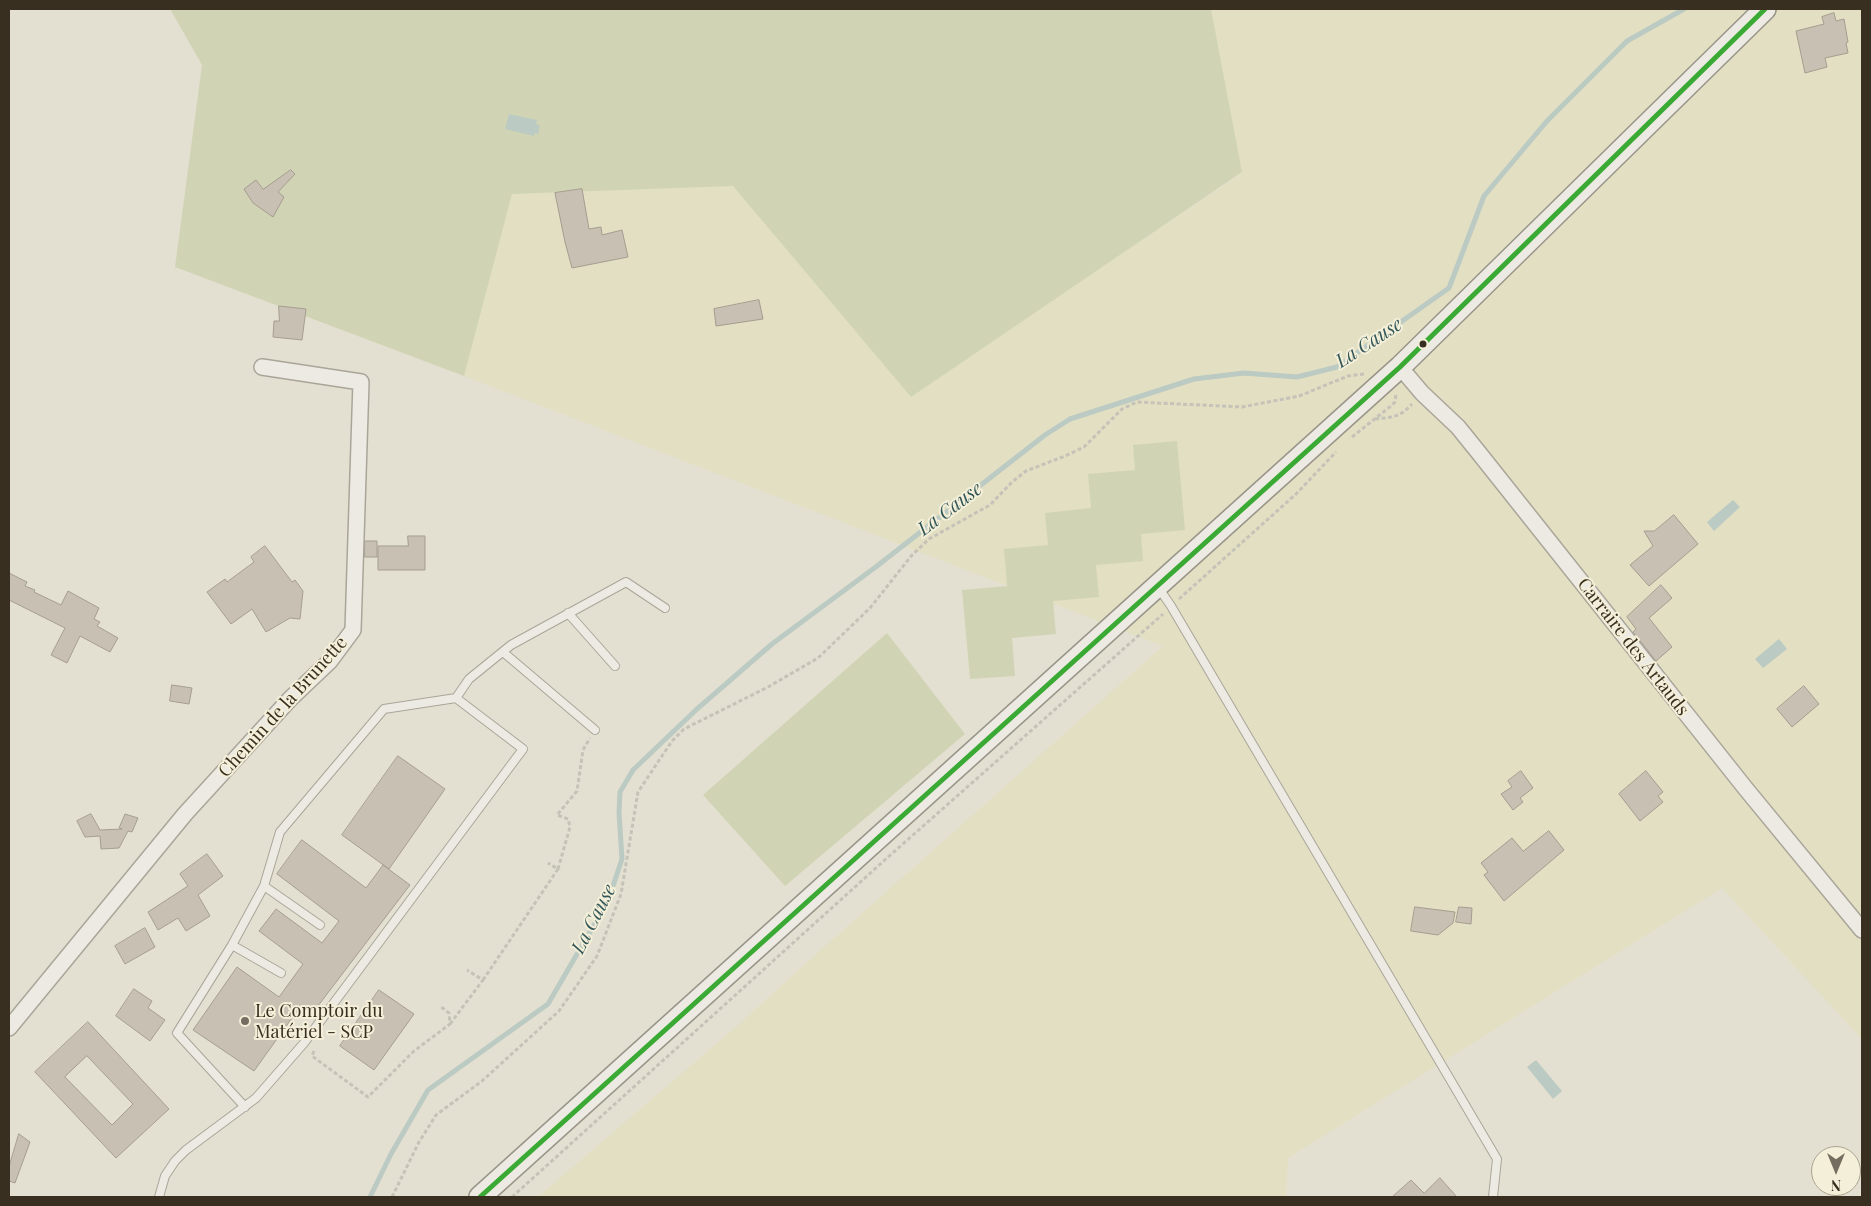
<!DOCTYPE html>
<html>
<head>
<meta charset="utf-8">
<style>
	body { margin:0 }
	#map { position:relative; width:1871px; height:1206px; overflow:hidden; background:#e4e0d1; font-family:"Playfair Display",serif }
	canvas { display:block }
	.frame { position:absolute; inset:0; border:10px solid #392f21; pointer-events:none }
	.north { position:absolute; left:1811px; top:1146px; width:50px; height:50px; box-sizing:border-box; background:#f4efd8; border:1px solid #a9a28f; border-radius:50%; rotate:180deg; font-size:14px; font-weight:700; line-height:20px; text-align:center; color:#392f21 }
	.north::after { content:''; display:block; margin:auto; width:18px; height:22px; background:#756d5f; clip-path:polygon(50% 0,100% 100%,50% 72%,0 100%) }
</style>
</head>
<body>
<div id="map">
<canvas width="1871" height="1206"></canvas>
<div class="frame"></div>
<div class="north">N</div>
</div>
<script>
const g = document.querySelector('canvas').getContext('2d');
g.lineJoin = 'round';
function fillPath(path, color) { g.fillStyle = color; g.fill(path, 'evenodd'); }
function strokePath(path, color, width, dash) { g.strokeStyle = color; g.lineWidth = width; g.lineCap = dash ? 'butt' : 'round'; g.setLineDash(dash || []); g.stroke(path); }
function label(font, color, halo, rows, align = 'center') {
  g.font = font + ' "Playfair Display",serif'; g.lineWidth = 4; g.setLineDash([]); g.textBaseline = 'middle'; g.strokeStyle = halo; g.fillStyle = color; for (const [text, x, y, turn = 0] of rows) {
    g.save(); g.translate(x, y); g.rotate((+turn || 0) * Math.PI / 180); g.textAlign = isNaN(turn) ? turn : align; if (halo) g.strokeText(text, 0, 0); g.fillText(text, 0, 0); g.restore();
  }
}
fillPath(new Path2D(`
	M1211 9H1862V1039L1722 888 1288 1158 1286 1197H538L738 1025 814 956 1163 646 464 376 512 194 733 186 911 396 1242 173Z`), '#e2dfc3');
fillPath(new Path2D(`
	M170 9H1211L1242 172 911 397 733 186 512 194 464 376 175 267 202 65Z
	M1177 441 1185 530 1141 534 1143 561 1096 565 1099 597 1053 601 1056 634 1012 638 1015 676 970 679 962 590 1007 586 1004 549 1048 545 1045 513 1091 508 1088 474 1135 470 1133 445Z
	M887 633 965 734 785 886 703 795Z`), '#d0d4b4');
fillPath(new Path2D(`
	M509 114 537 120 536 124 540 126 538 134 535 133 534 136 505 129Z
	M1733 500 1740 507 1714 531 1707 522Z
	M1779 639 1787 649 1763 668 1755 659Z
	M1536 1060 1562 1091 1553 1099 1527 1067Z`), '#bbcac2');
strokePath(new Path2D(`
	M370 1197 391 1154 428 1090 548 1004 608 901 622 859 619 813 620 792 633 770 697 709 772 644 877 566 1045 435 1070 419 1194 379 1244 373 1297 377 1337 367 1449 288 1484 196 1547 121 1627 41 1684 9`), '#bbcac2', 5);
const building = new Path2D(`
	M1834 13 1836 21 1844 19 1848 42 1846 43 1848 53 1825 58 1827 67 1805 73 1796 31 1824 24 1822 17Z
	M291 170 295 174 278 192 284 197 273 217 253 203 244 189 256 180 263 189Z
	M582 189 589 229 601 227 602 235 622 230 628 257 572 268 565 242 555 193Z
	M759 300 763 319 716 326 714 309Z
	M279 306 306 309 302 340 273 337 274 321H279Z
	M1674 515 1698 544 1649 586 1630 565 1653 546 1644 531H1654Z
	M408 536H425V570H378V546H408Z
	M365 541H377V557H365Z
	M265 546 292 582 295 580 303 591 300 619 290 618 266 632 252 609 231 624 207 592 225 579 227 582 254 562 251 557Z
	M9 573 27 582 25 586 35 590 34 592 61 605 68 591 99 608 94 619 100 622 97 626 118 638 110 652 80 636 67 663 51 655 65 628 9 600Z
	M1661 585 1672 598 1649 618 1672 647 1656 661 1633 632 1636 629 1627 617Z
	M172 685 192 688 189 704 170 701Z
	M1804 686 1819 704 1792 727 1777 709Z
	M398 756 445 789 389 869 342 835Z
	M1521 771 1533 788 1520 798 1523 802 1513 810 1501 794 1512 787 1508 781Z
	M1646 771 1663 792 1658 796 1663 802 1640 821 1619 794Z
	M91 814 100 830 122 829 119 828 125 814 138 818 132 832 128 831 119 848 101 849 100 836 85 837 77 821Z
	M1549 831 1564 850 1504 901 1484 875 1488 872 1481 863 1512 838 1523 851Z
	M302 840 366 888 383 865 410 885 308 1019 297 1011 254 1071 193 1030 237 967 279 997 303 964 259 931 276 909 322 943 339 921 277 874Z
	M207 854 223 876 198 895 210 916 186 931 178 918 158 930 148 912 188 886 180 874Z
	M1415 907 1455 912 1453 923 1438 935 1411 931Z
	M1459 907 1472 908 1471 924 1456 922Z
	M145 928 155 947 125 964 115 946Z
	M134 989 152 1001 148 1008 165 1020 150 1041 116 1016Z
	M379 990 414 1014 374 1070 340 1046Z
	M88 1022 169 1109 116 1158 35 1072ZM87 1056 133 1104 112 1125 65 1077Z
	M19 1134 30 1142 15 1183 9 1181V1167Z
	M1440 1178 1457 1197H1392L1411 1180 1424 1193Z`);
fillPath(building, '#c8c0b2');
strokePath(building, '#a59d90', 1);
const lane = new Path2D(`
	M1158 587 1171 606 1497 1159 1493 1197
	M568 613 615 666
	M503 652 595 730
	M264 886 280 832 384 709 456 698 469 679 511 645 626 582 665 608
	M232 945 281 973
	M245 1107 177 1033 232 945 264 886 320 925
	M159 1197 165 1176 175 1161 186 1150 256 1098 304 1043 523 749 456 698`);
const street = new Path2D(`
	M1400 367 1422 393 1458 427 1479 453 1746 789 1862 930
	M9 1028 185 814 290 699 330 661 353 630 361 382 262 367`);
const secondary = new Path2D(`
	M480 1197 1400 367 1765 9`);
strokePath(lane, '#aaa599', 10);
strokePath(street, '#aaa599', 18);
strokePath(secondary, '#999589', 24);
strokePath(new Path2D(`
	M1375 419C1393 417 1399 418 1412 404
	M1352 437 1391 406 1395 402 1396 394
	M1179 599 1296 494 1336 452
	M558 869 570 827 568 819 557 815 577 791 583 750 590 738
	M483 980 558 869 548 863
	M450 1024 483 980 467 970
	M314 1051 312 1056 368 1097 414 1051 450 1024 449 1013 440 1006
	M392 1197 419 1142 436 1115 482 1081 559 1011 597 956 621 894 638 792 672 741 684 729 768 687 818 658 870 608 912 555 929 539 990 505 1012 482 1026 471 1065 456 1084 447 1122 409 1137 402 1242 407 1299 396 1348 376 1364 374
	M512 1197 887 858 1163 614`), '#c5c2b8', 3, [4, 2.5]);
strokePath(lane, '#eceae2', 8);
strokePath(street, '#eceae2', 15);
strokePath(secondary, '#eceae2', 21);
strokePath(new Path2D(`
	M480 1197 1400 367 1765 9`), '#3aaa35', 5);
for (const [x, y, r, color] of [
	[1423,344,4.5,"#392f21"],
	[245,1021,5,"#756d5f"]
]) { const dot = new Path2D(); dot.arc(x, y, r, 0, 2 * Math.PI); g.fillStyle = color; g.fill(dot); strokePath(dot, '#f4efd8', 2); }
label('18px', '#392f21', '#f4efd8', [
	["Carraire des Artauds",1633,647,52],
	["Chemin de la Brunette",283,707,-48]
]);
label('18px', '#392f21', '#f4efd8', [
	["Le Comptoir du",255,1011],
	["Matériel - SCP",255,1032]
], 'left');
label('italic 19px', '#315658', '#f4efd8', [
	["La Cause",1369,343,-33],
	["La Cause",950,509,-37],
	["La Cause",594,919,-63]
]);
</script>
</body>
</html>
